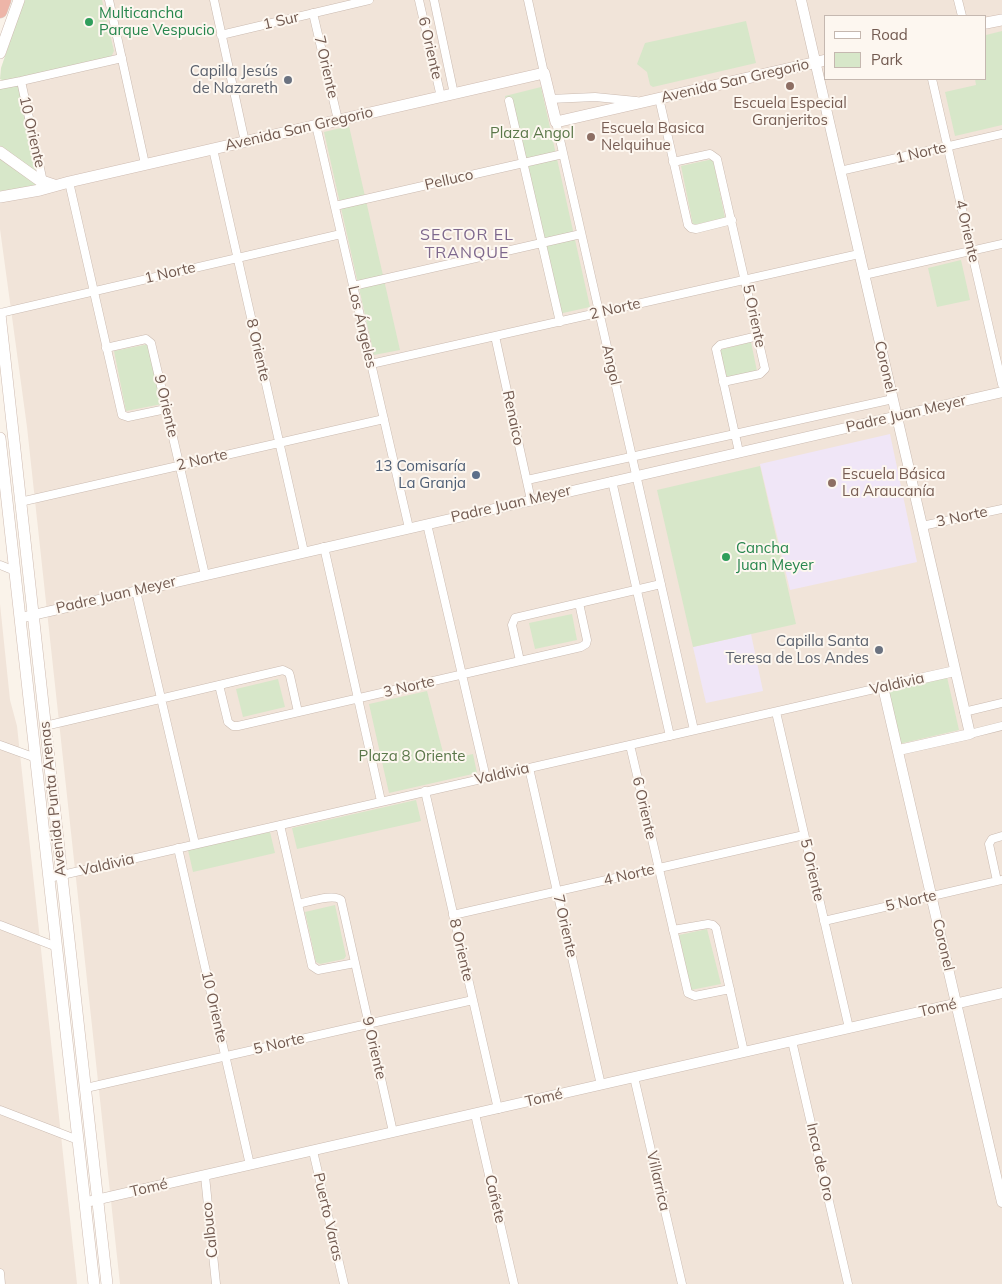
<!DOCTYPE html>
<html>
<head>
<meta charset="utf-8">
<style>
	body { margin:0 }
	#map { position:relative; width:1002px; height:1284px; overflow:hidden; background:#faf3ea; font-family:Mulish,sans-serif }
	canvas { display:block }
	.legend { position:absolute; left:824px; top:15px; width:162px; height:65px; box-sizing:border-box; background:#fdf7f0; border:1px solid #c5b8b0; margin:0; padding:6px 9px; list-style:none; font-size:15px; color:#725a50 }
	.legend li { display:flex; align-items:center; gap:10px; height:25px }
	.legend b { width:25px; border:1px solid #c5b8b0 }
</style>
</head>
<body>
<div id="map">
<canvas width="1002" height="1284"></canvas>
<ul class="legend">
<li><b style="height:6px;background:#fff"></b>Road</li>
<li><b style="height:14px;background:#d7e7c9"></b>Park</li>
</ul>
</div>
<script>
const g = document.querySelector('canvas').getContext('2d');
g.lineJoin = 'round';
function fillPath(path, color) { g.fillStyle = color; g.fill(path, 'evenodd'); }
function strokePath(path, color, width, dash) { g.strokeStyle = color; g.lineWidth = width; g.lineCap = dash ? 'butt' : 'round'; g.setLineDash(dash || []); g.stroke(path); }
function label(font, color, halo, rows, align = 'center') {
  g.font = font + ' Mulish,sans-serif'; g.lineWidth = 4; g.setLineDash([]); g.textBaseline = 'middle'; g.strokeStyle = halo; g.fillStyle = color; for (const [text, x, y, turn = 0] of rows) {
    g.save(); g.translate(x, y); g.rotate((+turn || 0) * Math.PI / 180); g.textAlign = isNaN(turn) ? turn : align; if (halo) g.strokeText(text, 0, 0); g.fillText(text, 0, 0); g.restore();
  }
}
fillPath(new Path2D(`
	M27 0H1002V1284H120L27 427 0 229V92L4 68ZM826 16H986V79H826Z
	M0 604 10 700 17 726 77 1284H0Z`), '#f1e4d9');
fillPath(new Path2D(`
	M890 434 917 562 790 590 760 464Z
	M751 634 763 691 706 703 693 647Z`), '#f0e6f7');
fillPath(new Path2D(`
	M24 0H102L114 51 111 57 17 79 2 80 0 79 1 68Z
	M746 21 756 63 653 87 650 85 647 72 637 64 645 43Z
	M1002 31V125L955 136 945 92 976 85 975 79H986V35Z
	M18 84 37 168V172L0 149V86Z
	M541 87 590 307 554 315 505 96Z
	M349 126 400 350 374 355 324 132Z
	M0 158 39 186 0 191Z
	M713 159 725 218 693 225 681 166Z
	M961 260 970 300 937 307 928 268Z
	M751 342 757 371 727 378 720 350Z
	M149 344 162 404 126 411 114 351Z
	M760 466 796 624 693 647 657 490Z
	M572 614 577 640 535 649 529 623Z
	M947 677 959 730 899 744 887 692Z
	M278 679 285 707 243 717 236 689Z
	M427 691 445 760 473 754 477 773 389 793 369 704Z
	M416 800 421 821 297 849 292 828Z
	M270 832 275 853 193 872 188 850Z
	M335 905 346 956 344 959 320 964 316 962 305 912Z
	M707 929 721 984 691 990 679 935Z`), '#d7e7c9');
const minor = new Path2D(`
	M109 0 145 164
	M214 0 245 142
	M419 0 441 97
	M434 0 454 94
	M528 0 544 73
	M958 0 962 16
	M313 13 338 120
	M221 35 369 0
	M932 79 1002 384
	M21 81 43 182
	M0 85 21 81 122 58
	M659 98 688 225 691 228 696 229 732 220
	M550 99 595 97 636 101
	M509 101 560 322
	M556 122 694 730
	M316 125 409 528
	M213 149 304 552
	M673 162 710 154 717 159 765 369 760 374 723 382
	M840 171 1002 134
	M69 182 122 415 128 417 166 409
	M335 206 563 154
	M864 275 1002 244
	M353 286 581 234
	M0 313 341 234
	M495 336 531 500
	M106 348 146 339 151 343 205 575
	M371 364 859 254
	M739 452 716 349 720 345 758 336
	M527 480 893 399
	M612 481 670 736
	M20 502 384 419
	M427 524 486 778
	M922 526 1002 509
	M324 547 381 801
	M0 565 15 571
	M136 591 195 844
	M520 661 512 625 515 618 661 584
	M219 685 228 722 233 726H238L581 647 586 644 587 640 579 603
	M776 712 849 1028
	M964 712 1002 703
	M45 726 283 670 289 673 290 676 298 712
	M970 734 1002 726
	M0 745 36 758
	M630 745 688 993 695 996 730 989
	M529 768 601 1085
	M425 791 498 1109
	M280 825 312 966 318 970 355 963
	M178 848 250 1165
	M49 878 883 687
	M997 881 989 844 992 839 1002 836
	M298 904C309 902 333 893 341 900L393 1132
	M453 915 804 835
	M824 921 1002 880
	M0 925 57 947
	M673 930 708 924 713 925 716 928 744 1052
	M792 1041 848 1284
	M634 1077 682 1284
	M86 1088 473 1000
	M0 1110 78 1140
	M475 1114 514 1284
	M313 1151 344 1284
	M205 1176 216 1284
	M0 1273 1 1284`);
const tertiary = new Path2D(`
	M801 0 970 734 899 750
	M20 618 1002 392
	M955 671 883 687 1002 1202
	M91 1201 1002 993`);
const secondary = new Path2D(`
	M986 23 1002 20
	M0 53 19 0
	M0 152 39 180 54 185
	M0 197 40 190 69 182 544 73 556 122 826 60
	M0 314 107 1284
	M0 438 94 1284`);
const motorway = new Path2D(`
	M0 11 4 0`);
strokePath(minor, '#cbbbb1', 9);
strokePath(tertiary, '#cbbbb1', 11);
strokePath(secondary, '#cfbcb2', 12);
strokePath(motorway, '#d8d1ce', 15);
strokePath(minor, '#fff', 8);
strokePath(tertiary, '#fff', 10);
strokePath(secondary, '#fff', 11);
strokePath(motorway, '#edb5a8', 14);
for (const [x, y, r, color] of [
	[89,22,5,"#2e9e5b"],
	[288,80,5,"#6b7280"],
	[790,86,5,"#8d6e63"],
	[591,137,5,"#8d6e63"],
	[476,475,5,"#5c6f8a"],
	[832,483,5,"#8d6e63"],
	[726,557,5,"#2e9e5b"],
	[879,650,5,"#6b7280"]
]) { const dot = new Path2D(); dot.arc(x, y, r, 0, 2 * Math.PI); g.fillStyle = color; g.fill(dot); strokePath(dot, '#fdf7f0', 2); }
label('15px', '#27864d', '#fdf7f0', [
	["Multicancha",99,13],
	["Parque Vespucio",99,30],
	["Cancha",736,548],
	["Juan Meyer",736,565]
], 'left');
label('15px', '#725a50', '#fdf7f0', [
	["1 Sur",281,21,-13],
	["6 Oriente",430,48,77],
	["7 Oriente",326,67,77],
	["Avenida San Gregorio",735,81,-13],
	["Avenida San Gregorio",299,129,-13],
	["10 Oriente",32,132,77],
	["1 Norte",921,153,-13],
	["Pelluco",449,180,-13],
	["4 Oriente",967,231,77],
	["1 Norte",170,273,-13],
	["2 Norte",615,309,-13],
	["5 Oriente",754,316,78],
	["Los Ángeles",362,327,77],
	["8 Oriente",258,350,77],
	["Angol",611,365,77],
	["Coronel",885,367,77],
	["9 Oriente",166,406,77],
	["Padre Juan Meyer",906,414,-13],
	["Renaico",513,418,78],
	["2 Norte",202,460,-13],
	["Padre Juan Meyer",511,504,-13],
	["3 Norte",962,517,-12],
	["Padre Juan Meyer",116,595,-13],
	["Valdivia",897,684,-13],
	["3 Norte",409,687,-13],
	["Valdivia",502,774,-13],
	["Avenida Punta Arenas",53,799,-96],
	["6 Oriente",644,808,77],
	["Valdivia",107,865,-13],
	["5 Oriente",812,870,77],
	["4 Norte",629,875,-13],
	["5 Norte",911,901,-13],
	["7 Oriente",565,926,77],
	["Coronel",943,945,77],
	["8 Oriente",461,950,77],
	["10 Oriente",214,1007,77],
	["Tomé",938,1008,-13],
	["5 Norte",279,1044,-13],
	["9 Oriente",374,1048,77],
	["Tomé",544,1098,-13],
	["Inca de Oro",820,1162,77],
	["Villarrica",658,1181,77],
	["Tomé",149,1188,-13],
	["Cañete",495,1199,77],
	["Puerto Varas",328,1217,77],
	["Calbuco",210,1230,-96]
]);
label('15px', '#5b616d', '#fdf7f0', [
	["Capilla Jesús",278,71],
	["de Nazareth",278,88],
	["Capilla Santa",869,641],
	["Teresa de Los Andes",869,658]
], 'right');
label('15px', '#785e54', '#fdf7f0', [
	["Escuela Especial",790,103,"center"],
	["Granjeritos",790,120,"center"],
	["Escuela Basica",601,128],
	["Nelquihue",601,145],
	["Escuela Básica",842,474],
	["La Araucanía",842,491]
], 'left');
label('15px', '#5a7749', '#fdf7f0', [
	["Plaza Angol",532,133],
	["Plaza 8 Oriente",412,756]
]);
label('15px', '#4e5e75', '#fdf7f0', [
	["13 Comisaría",466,466],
	["La Granja",466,483]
], 'right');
g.letterSpacing = '1px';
label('16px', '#7e688d', '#fdf7f0', [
	["SECTOR EL",467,235],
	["TRANQUE",467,253]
]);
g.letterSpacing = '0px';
</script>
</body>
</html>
